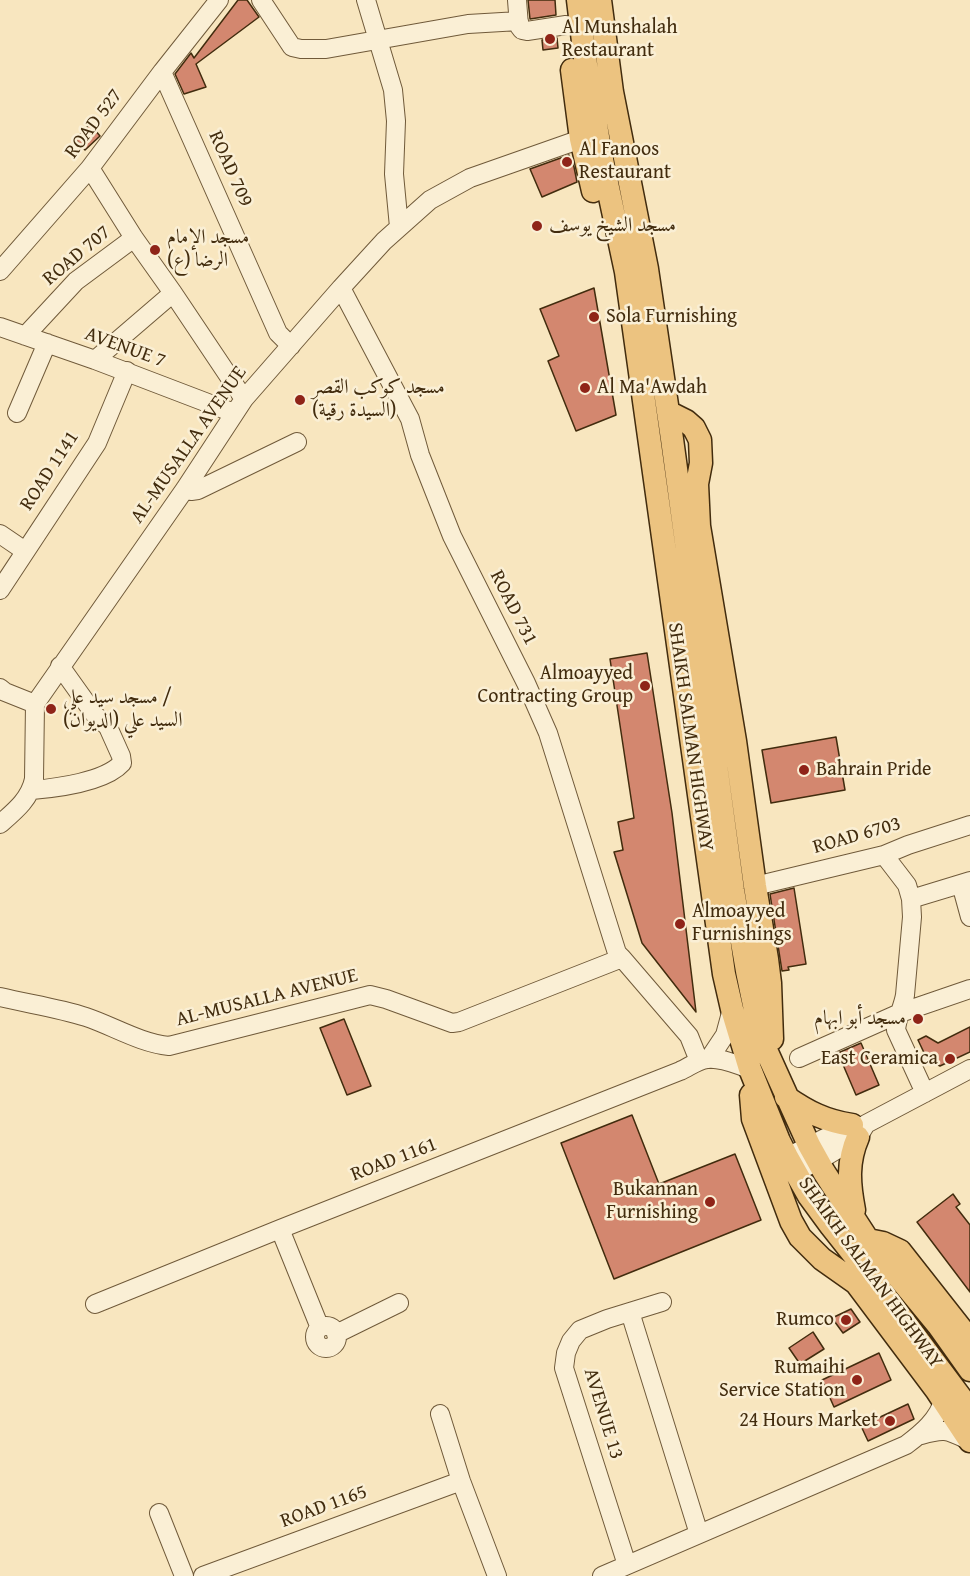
<!DOCTYPE html>
<html>
<head>
<meta charset="utf-8">
<style>
	body { margin:0 }
	canvas { display:block; background:#f8e6bf }
</style>
</head>
<body>
<canvas width="970" height="1576"></canvas>
<script>
const g = document.querySelector('canvas').getContext('2d');
g.lineJoin = 'round';
function fillPath(path, color) { g.fillStyle = color; g.fill(path, 'evenodd'); }
function strokePath(path, color, width, dash) { g.strokeStyle = color; g.lineWidth = width; g.lineCap = dash ? 'butt' : 'round'; g.setLineDash(dash || []); g.stroke(path); }
function label(font, color, halo, rows, align = 'center') {
  g.font = font + ' "Gentium Book Plus",Amiri,serif'; g.lineWidth = 5; g.setLineDash([]); g.textBaseline = 'middle'; g.strokeStyle = halo; g.fillStyle = color; for (const [text, x, y, turn = 0] of rows) {
    g.save(); g.translate(x, y); g.rotate((+turn || 0) * Math.PI / 180); g.textAlign = isNaN(turn) ? turn : align; if (halo) g.strokeText(text, 0, 0); g.fillText(text, 0, 0); g.restore();
  }
}
const building = new Path2D(`
	M238 0H247L259 17 196 64 206 87 184 94 175 74 191 53 194 58Z
	M528 0H555L556 15 530 19Z
	M557 38 558 48 543 50 542 40Z
	M90 124 100 136 85 150 75 139Z
	M569 155 574 167 577 182 542 197 530 169Z
	M594 288 616 415 576 431 548 361 559 356 540 309Z
	M647 653 672 813 696 1012 642 943 614 852 623 850 618 822 634 818 610 659Z
	M836 737 845 790 771 803 762 750Z
	M794 888 806 964 788 967 789 970 782 971 770 894Z
	M344 1019 371 1086 347 1095 320 1028Z
	M970 1027V1052L940 1066 927 1059 918 1040 926 1036 938 1043Z
	M861 1043 879 1085 856 1095 838 1053Z
	M632 1115 659 1184 735 1154 761 1220 614 1279 561 1143Z
	M953 1194 960 1204 956 1207 970 1225V1292L917 1222Z
	M851 1309 860 1322 843 1333 832 1318Z
	M813 1332 824 1349 800 1364 789 1348Z
	M879 1353 891 1380 834 1407 822 1380Z
	M908 1404 914 1419 868 1441 861 1426Z`);
fillPath(building, '#d3876f');
strokePath(building, '#422c0e', 1.5);
const minor = new Path2D(`
	M261 0 292 47 301 49H326L468 24 519 21
	M366 0 393 90 396 121 394 174 399 227
	M517 0 519 26 522 30 527 31 566 25
	M162 72 278 333 291 346
	M90 168 134 238 173 293 244 399
	M0 271 90 168 162 72 219 0
	M341 288 410 419 420 455 452 536 526 683 548 733 617 953 622 958
	M0 327 95 360 234 413
	M25 336 76 281 134 238
	M95 360 173 293
	M17 413 47 343
	M185 489 191 491 198 490 297 442
	M0 534 25 551
	M0 590 97 443 127 371
	M0 688 5 692 35 704
	M32 790C56 788 105 782 122 763L121 756 108 727 95 715 60 666
	M0 824C15 811 30 799 34 779L35 704 185 489 244 399 341 288 384 241 430 200 470 178 581 139
	M884 855 907 885 911 899 912 917 905 995C903 1007 897 1017 896 1030L925 1093
	M961 884 970 917
	M755 886 884 855 908 845 970 825
	M911 899 970 881
	M0 997C29 1004 58 1008 86 1017 113 1026 140 1043 169 1046L370 995 386 999 452 1023 459 1022 622 958 689 1036 699 1061
	M799 1058 900 1013 970 989
	M709 1059 725 1035 732 1009
	M787 1157 833 1134 856 1125
	M796 1172 818 1161 858 1137 866 1124 970 1069
	M280 1229 320 1328
	M95 1304 280 1229 680 1071C689 1067 698 1060 707 1059 721 1057 737 1065 750 1069
	M630 1312 699 1534
	M315 1337a11 11 0 1 1 22 0a11 11 0 1 1-22 0Z
	M336 1334 399 1303
	M440 1414 461 1481 497 1576
	M921 1435C946 1428 947 1430 970 1441
	M159 1513 184 1576
	M627 1565 564 1368 566 1353 571 1341 580 1330 607 1319 662 1302
	M203 1576 461 1481
	M602 1576 906 1445C922 1433 938 1420 944 1399`);
const major = new Path2D(`
	M578 0 585 58 601 155 626 272 724 974 732 1009 750 1069 779 1141 787 1157 809 1196 831 1226 865 1269 970 1410
	M600 0 612 92 647 269 672 439 733 890 747 971 761 1039 809 1145 824 1172 868 1240 938 1325 970 1370
	M572 70 581 139 593 191
	M668 412 686 421 694 428 700 440 701 463 697 484 699 526 735 741 755 886 767 959 770 983 772 1039
	M751 1095 753 1119 791 1221 800 1237 822 1259 856 1283 937 1391 970 1441
	M786 1097C808 1112 825 1121 852 1125
	M854 1210C849 1184 847 1162 858 1137
	M868 1240 883 1243 900 1251 970 1340`);
strokePath(minor, '#705a3a', 20);
strokePath(major, '#422c0e', 25);
strokePath(minor, '#faefd5', 18);
strokePath(major, '#ecc380', 22);
for (const [x, y, r, color] of [
	[550,39,6,"#8f2418"],
	[567,162,6,"#8f2418"],
	[537,226,6,"#8f2418"],
	[155,250,6,"#8f2418"],
	[594,317,6,"#8f2418"],
	[585,388,6,"#8f2418"],
	[300,400,6,"#8f2418"],
	[645,686,6,"#8f2418"],
	[51,709,6,"#8f2418"],
	[804,770,6,"#8f2418"],
	[680,924,6,"#8f2418"],
	[918,1019,6,"#8f2418"],
	[950,1059,6,"#8f2418"],
	[710,1202,6,"#8f2418"],
	[846,1320,6,"#8f2418"],
	[857,1380,6,"#8f2418"],
	[890,1421,6,"#8f2418"]
]) { const dot = new Path2D(); dot.arc(x, y, r, 0, 2 * Math.PI); g.fillStyle = color; g.fill(dot); strokePath(dot, '#faefd5', 2); }
label('20px', '#422c0e', '#faefd5', [
	["Al Munshalah",562,28],
	["Restaurant",562,51],
	["Al Fanoos",579,150],
	["Restaurant",579,173],
	["مسجد الشيخ يوسف",549,226],
	["مسجد الإمام",167,238],
	["الرضا (ع)",167,261],
	["Sola Furnishing",606,317],
	["مسجد كوكب القصر",312,388],
	["(السيدة رقية)",312,411],
	["Al Ma'Awdah",597,388],
	["Almoayyed",633,674,"right"],
	["Contracting Group",633,697,"right"],
	["مسجد سيد علي /",63,698],
	["السيد علي (الديوان)",63,721],
	["Bahrain Pride",816,770],
	["Almoayyed",692,912],
	["Furnishings",692,935],
	["مسجد أبو ابهام",906,1019,"right"],
	["East Ceramica",938,1059,"right"],
	["Bukannan",698,1190,"right"],
	["Furnishing",698,1213,"right"],
	["Rumco",834,1320,"right"],
	["Rumaihi",845,1368,"right"],
	["Service Station",845,1391,"right"],
	["24 Hours Market",878,1421,"right"]
], 'left');
label('20px', '#422c0e', '#faefd5', [
	["ROAD 527",94,124,-53],
	["ROAD 709",230,169,66],
	["ROAD 707",77,256,-40],
	["AVENUE 7",125,348,20],
	["AL-MUSALLA AVENUE",189,445,-55],
	["ROAD 1141",50,471,-57],
	["ROAD 731",513,608,63],
	["SHAIKH SALMAN HIGHWAY",690,737,82],
	["ROAD 6703",857,836,-16],
	["AL-MUSALLA AVENUE",267,998,-14],
	["ROAD 1161",394,1160,-21],
	["SHAIKH SALMAN HIGHWAY",870,1273,54],
	["AVENUE 13",603,1414,73],
	["ROAD 1165",324,1507,-20]
]);
</script>
</body>
</html>
